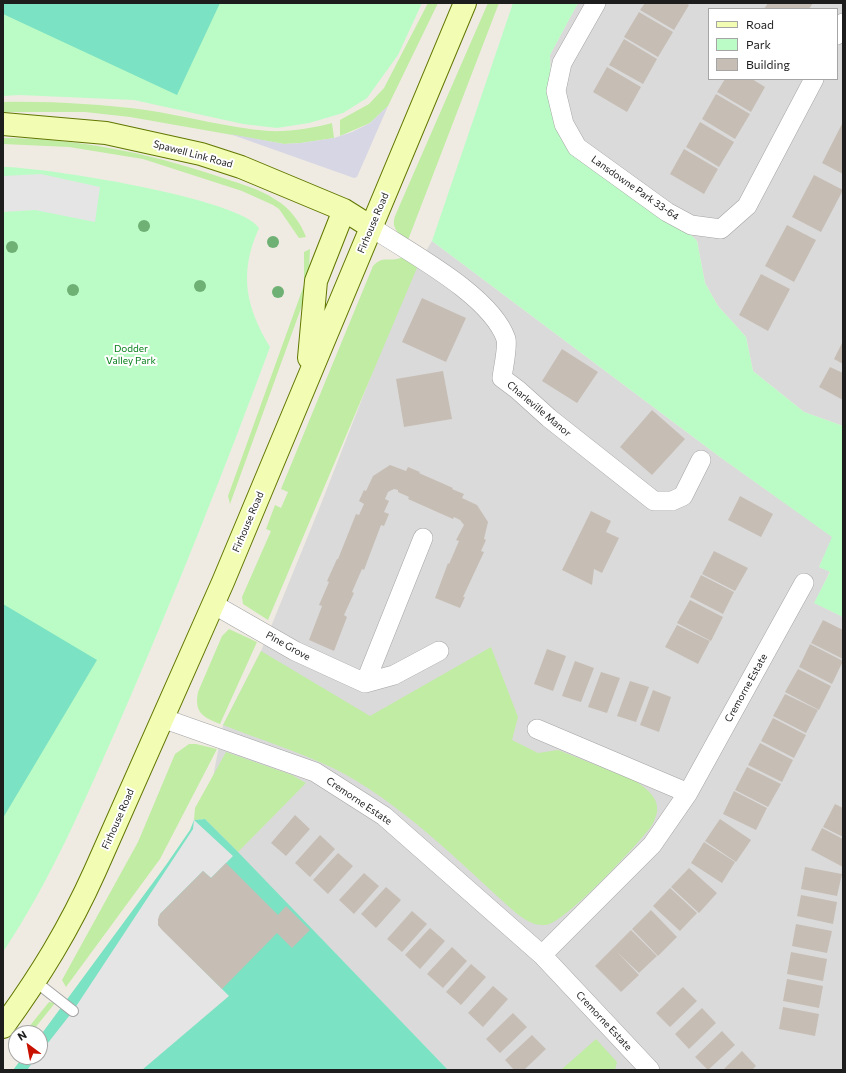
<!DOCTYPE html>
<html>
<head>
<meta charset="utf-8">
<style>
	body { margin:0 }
	#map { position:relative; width:846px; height:1073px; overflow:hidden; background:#efebe2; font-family:Commissioner,sans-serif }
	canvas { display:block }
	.frame { position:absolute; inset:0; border:4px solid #1d1d1d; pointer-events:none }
	.legend { position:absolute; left:708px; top:8px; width:130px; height:72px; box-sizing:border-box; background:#fff; border:1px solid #a5a5a5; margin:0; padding:5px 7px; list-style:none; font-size:12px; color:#1d1d1d }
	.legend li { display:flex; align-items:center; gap:8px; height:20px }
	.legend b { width:20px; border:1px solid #a5a5a5 }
	.north { position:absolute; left:8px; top:1025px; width:40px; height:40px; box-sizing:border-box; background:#fff; border:1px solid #a5a5a5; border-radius:50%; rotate:328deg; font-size:11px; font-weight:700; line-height:16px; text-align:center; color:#1d1d1d }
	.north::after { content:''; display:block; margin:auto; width:14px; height:18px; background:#c91100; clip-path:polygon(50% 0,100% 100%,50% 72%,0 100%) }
</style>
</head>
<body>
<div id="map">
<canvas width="846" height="1073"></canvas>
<div class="frame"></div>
<ul class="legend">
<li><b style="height:5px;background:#f2fcb2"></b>Road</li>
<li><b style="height:11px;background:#bbfcc6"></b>Park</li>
<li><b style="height:11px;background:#c6beb5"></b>Building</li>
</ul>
<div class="north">N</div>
</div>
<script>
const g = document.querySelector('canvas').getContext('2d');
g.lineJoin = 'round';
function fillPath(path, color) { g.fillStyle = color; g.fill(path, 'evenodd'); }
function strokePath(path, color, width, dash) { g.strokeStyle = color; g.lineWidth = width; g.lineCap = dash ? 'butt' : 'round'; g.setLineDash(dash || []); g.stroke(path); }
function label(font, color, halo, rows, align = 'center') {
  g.font = font + ' Commissioner,sans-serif'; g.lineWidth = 4; g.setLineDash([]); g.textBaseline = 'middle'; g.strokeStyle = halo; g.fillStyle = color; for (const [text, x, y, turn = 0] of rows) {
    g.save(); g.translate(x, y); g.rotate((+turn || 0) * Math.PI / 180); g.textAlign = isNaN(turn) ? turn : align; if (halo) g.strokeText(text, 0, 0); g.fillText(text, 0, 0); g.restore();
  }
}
fillPath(new Path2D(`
	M578 3H843V426L804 412 753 371 746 337 718 306 705 283 697 241 666 210 577 147 551 91 550 55ZM709 9H837V79H709Z
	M432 241 720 457 833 537 819 567 830 571 815 603 843 617V1070H448L205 819 223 725 261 651 321 504 408 281Z`), '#dbdada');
fillPath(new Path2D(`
	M428 3H438L388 106 370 123 340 136V120L369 104 384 88Z
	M488 3H499L408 240C398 234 391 228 395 216Z
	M3 102C50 101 99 104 146 110 187 116 228 128 269 131 290 132 313 128 332 123L334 138 301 143 284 144 130 117 85 112H3Z
	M3 138C76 138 148 153 217 176 237 183 259 188 276 200 289 207 301 223 306 237L299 238 279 209 273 205 242 191 143 159 69 147 3 144Z
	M310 249 308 289 230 504 228 496 304 285V252Z
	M425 249 268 620 243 604 242 597 271 531 266 529 275 505 281 508 288 492 281 489 373 266C383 256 385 261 397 259 406 257 416 252 425 249Z
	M229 629 257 642 220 724C203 717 194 713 198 692L222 636Z
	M491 647 518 717 512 740 538 753 558 750 636 781C646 789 659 797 657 812 656 816 653 825 650 828 636 846 565 923 546 925 533 926 526 920 516 913 461 864 400 801 333 768 299 752 259 739 223 725L261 651 370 716Z
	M189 744H196L217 749 160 859 66 987 62 980 138 842 175 754Z
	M226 752 292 775 306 783 238 852 205 819 194 820 195 808Z
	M49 1002 55 1003 31 1033H24Z
	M596 1039 617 1062 615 1070H561Z`), '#c1eca4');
fillPath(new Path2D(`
	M3 3H422L398 55 367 98 343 113 309 123 277 128 243 124 134 100 19 95 3 96Z
	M513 3H578L550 55 551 91 560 124 666 210 697 241 705 283 718 306 746 337 753 371 804 412 843 426V617L814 603 830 572 819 567 832 537 720 457 432 241Z
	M3 167C43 167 240 198 259 228 239 272 245 306 270 347 223 474 173 599 119 723 84 802 51 880 3 952Z`), '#bbfcc6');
fillPath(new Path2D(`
	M3 3H220L177 95 3 14Z
	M3 604 97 660 3 818Z
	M205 819 238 852 448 1070H13L23 1057H40V1036L166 865 190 830 194 820Z`), '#7be2c3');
fillPath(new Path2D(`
	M41 174 100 187 95 222 35 210 3 212V176Z
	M194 820 233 856 211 878 203 871 160 914 158 925 229 996 142 1070H27L37 1057H40V1053L73 1011 193 829Z`), '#e5e5e5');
fillPath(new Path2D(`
	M388 106 357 177 354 178 230 134 284 144 301 143 334 138 352 132 370 123Z`), '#d7d6e4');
fillPath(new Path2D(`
	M645 3H686L689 5 674 30 640 10Z
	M768 3H813L809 9H764Z
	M639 12 673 32 658 57 624 37Z
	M624 39 657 59 643 84 609 65Z
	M607 67 641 87 627 112 593 92Z
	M725 79H752L765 87 751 112 717 92Z
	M716 94 750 114 735 139 702 119Z
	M700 122 734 142 719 167 686 147Z
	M843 122V174L822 163Z
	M684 149 718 169 704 194 670 174Z
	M814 175 843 190 821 232 792 217Z
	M787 225 816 240 794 282 765 266Z
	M761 274 790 289 768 331 739 315Z
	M422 298 466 318 446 362 402 342Z
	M843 341V364L834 359Z
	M562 349 598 372 577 403 542 381Z
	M830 367 843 373V400L819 387Z
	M443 371 452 419 404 427 396 379Z
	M652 410 685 439 652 475 620 447Z
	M390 465 406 471 408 467 420 472 419 473 453 488 452 489 464 494 462 498 477 505 488 522 484 539 486 540 481 551 484 552 463 597H465L460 608 435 598 448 563 449 564 459 541 456 540 464 525 460 520 454 517 453 519 408 499 409 497 398 492V490L394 489 388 492 385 499 389 501 384 512 389 514 384 526 381 525 364 570 362 569 352 592 354 593 344 615 347 617 334 651 309 640 322 606 319 605 329 582 327 581 337 559H338L356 514 359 515 364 504 359 501 364 490 366 491 373 476Z
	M740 496 773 514 761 537 728 520Z
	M591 511 611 521 606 532 619 538 602 573 594 569 592 585 562 570Z
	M714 551 748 568 735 591 702 574Z
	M701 575 734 592 723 614 690 597Z
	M690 600 723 617 711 641 677 623Z
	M823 620 843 630V659L811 643Z
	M677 625 710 641 698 664 665 647Z
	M810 644 843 661 832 684 799 667Z
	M547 649 566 656 553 691 534 684Z
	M575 661 594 668 581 702 562 696Z
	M798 669 831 686 819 710 785 692Z
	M601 672 620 678 607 713 588 707Z
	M630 681 649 687 636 722 617 716Z
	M653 690 671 697 659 732 640 725Z
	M785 694 818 710 806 733 773 716Z
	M773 718 806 735 794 758 761 741Z
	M760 743 793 760 782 782 748 765Z
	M747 767 781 784 768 807 735 790Z
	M734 791 767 808 756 830 723 814Z
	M835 804 843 808V837L823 827Z
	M295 815 310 829 286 856 271 843Z
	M720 819 751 840 736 862 705 841Z
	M822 828 843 839V867L811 850Z
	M320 835 335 849 310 877 295 863Z
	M704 842 735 862 722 883 691 863Z
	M338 853 353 866 328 894 313 880Z
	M226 863 278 915 286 906 310 930 292 948 277 933 222 989 162 930 158 925V919L160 914 203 871 211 878Z
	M805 867 842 874 837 896 801 889Z
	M689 868 717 893 699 913 671 887Z
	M364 873 379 886 354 914 339 900Z
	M386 887 401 900 376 928 361 914Z
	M670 888 697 913 680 931 653 906Z
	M801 895 837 902 833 924 797 916Z
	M651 910 677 937 658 956 632 929Z
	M412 911 427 924 402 952 387 939Z
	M796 924 832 931 827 953 792 946Z
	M430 928 445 941 420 969 405 955Z
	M631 930 657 956 639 973 617 952 639 975 621 992 595 966Z
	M452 947 467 961 443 988 427 974Z
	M791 952 827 959 823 981 787 974Z
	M471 964 486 977 461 1005 446 992Z
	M787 979 823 986 819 1008 783 1001Z
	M493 986 508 999 483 1027 468 1013Z
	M683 987 697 1001 670 1027 656 1013Z
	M783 1007 819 1014 815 1036 779 1029Z
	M702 1008 716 1023 689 1049 675 1034Z
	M513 1013 527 1027 500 1053 486 1039Z
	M722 1031 735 1045 708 1070 695 1057Z
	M532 1035 546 1049 524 1070H514L505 1060Z
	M742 1051 756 1066 752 1070H723Z`), '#c6beb5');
const lane = new Path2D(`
	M36 982 73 1011`);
const street = new Path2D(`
	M596 3 562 63 556 91 564 124 577 147 667 212 691 225 721 229 747 206 814 79
	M837 35 843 23
	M371 227C410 253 491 295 506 339 508 347 503 369 502 378L518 390 549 418 654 501H672L683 496 701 460
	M213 604 295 651 365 683 394 675 439 651
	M365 683 423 538
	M162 718 315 772 384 816 542 955 650 1070
	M537 729 688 793
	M542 955 652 845 688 793 804 583`);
const secondary = new Path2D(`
	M3 124 106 133 201 154 241 167 344 210 371 227
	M309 358 316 281 344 210
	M3 1027C40 976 69 929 95 871L223 582 465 3`);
strokePath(lane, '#a4a4a4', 12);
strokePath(street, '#a4a4a4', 20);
strokePath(secondary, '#607700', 24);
strokePath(lane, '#fff', 10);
strokePath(street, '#fff', 19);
strokePath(secondary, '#f2fcb2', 22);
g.fillStyle = '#6fb075';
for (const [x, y] of [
	[144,226],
	[273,242],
	[12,247],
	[200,286],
	[73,290],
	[278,292]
]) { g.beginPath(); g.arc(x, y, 6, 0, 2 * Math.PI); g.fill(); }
label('10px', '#1d1d1d', '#fff', [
	["Spawell Link Road",193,154,15],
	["Lansdowne Park 33-64",635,188,35],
	["Firhouse Road",373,223,-67],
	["Charleville Manor",539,409,40],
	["Firhouse Road",248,522,-67],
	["Pine Grove",288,646,29],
	["Cremorne Estate",746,688,-61],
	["Cremorne Estate",359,801,34],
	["Firhouse Road",118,819,-66],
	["Cremorne Estate",604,1021,47]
]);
label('10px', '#067f1b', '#fff', [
	["Dodder",131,349],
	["Valley Park",131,361]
]);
</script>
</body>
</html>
